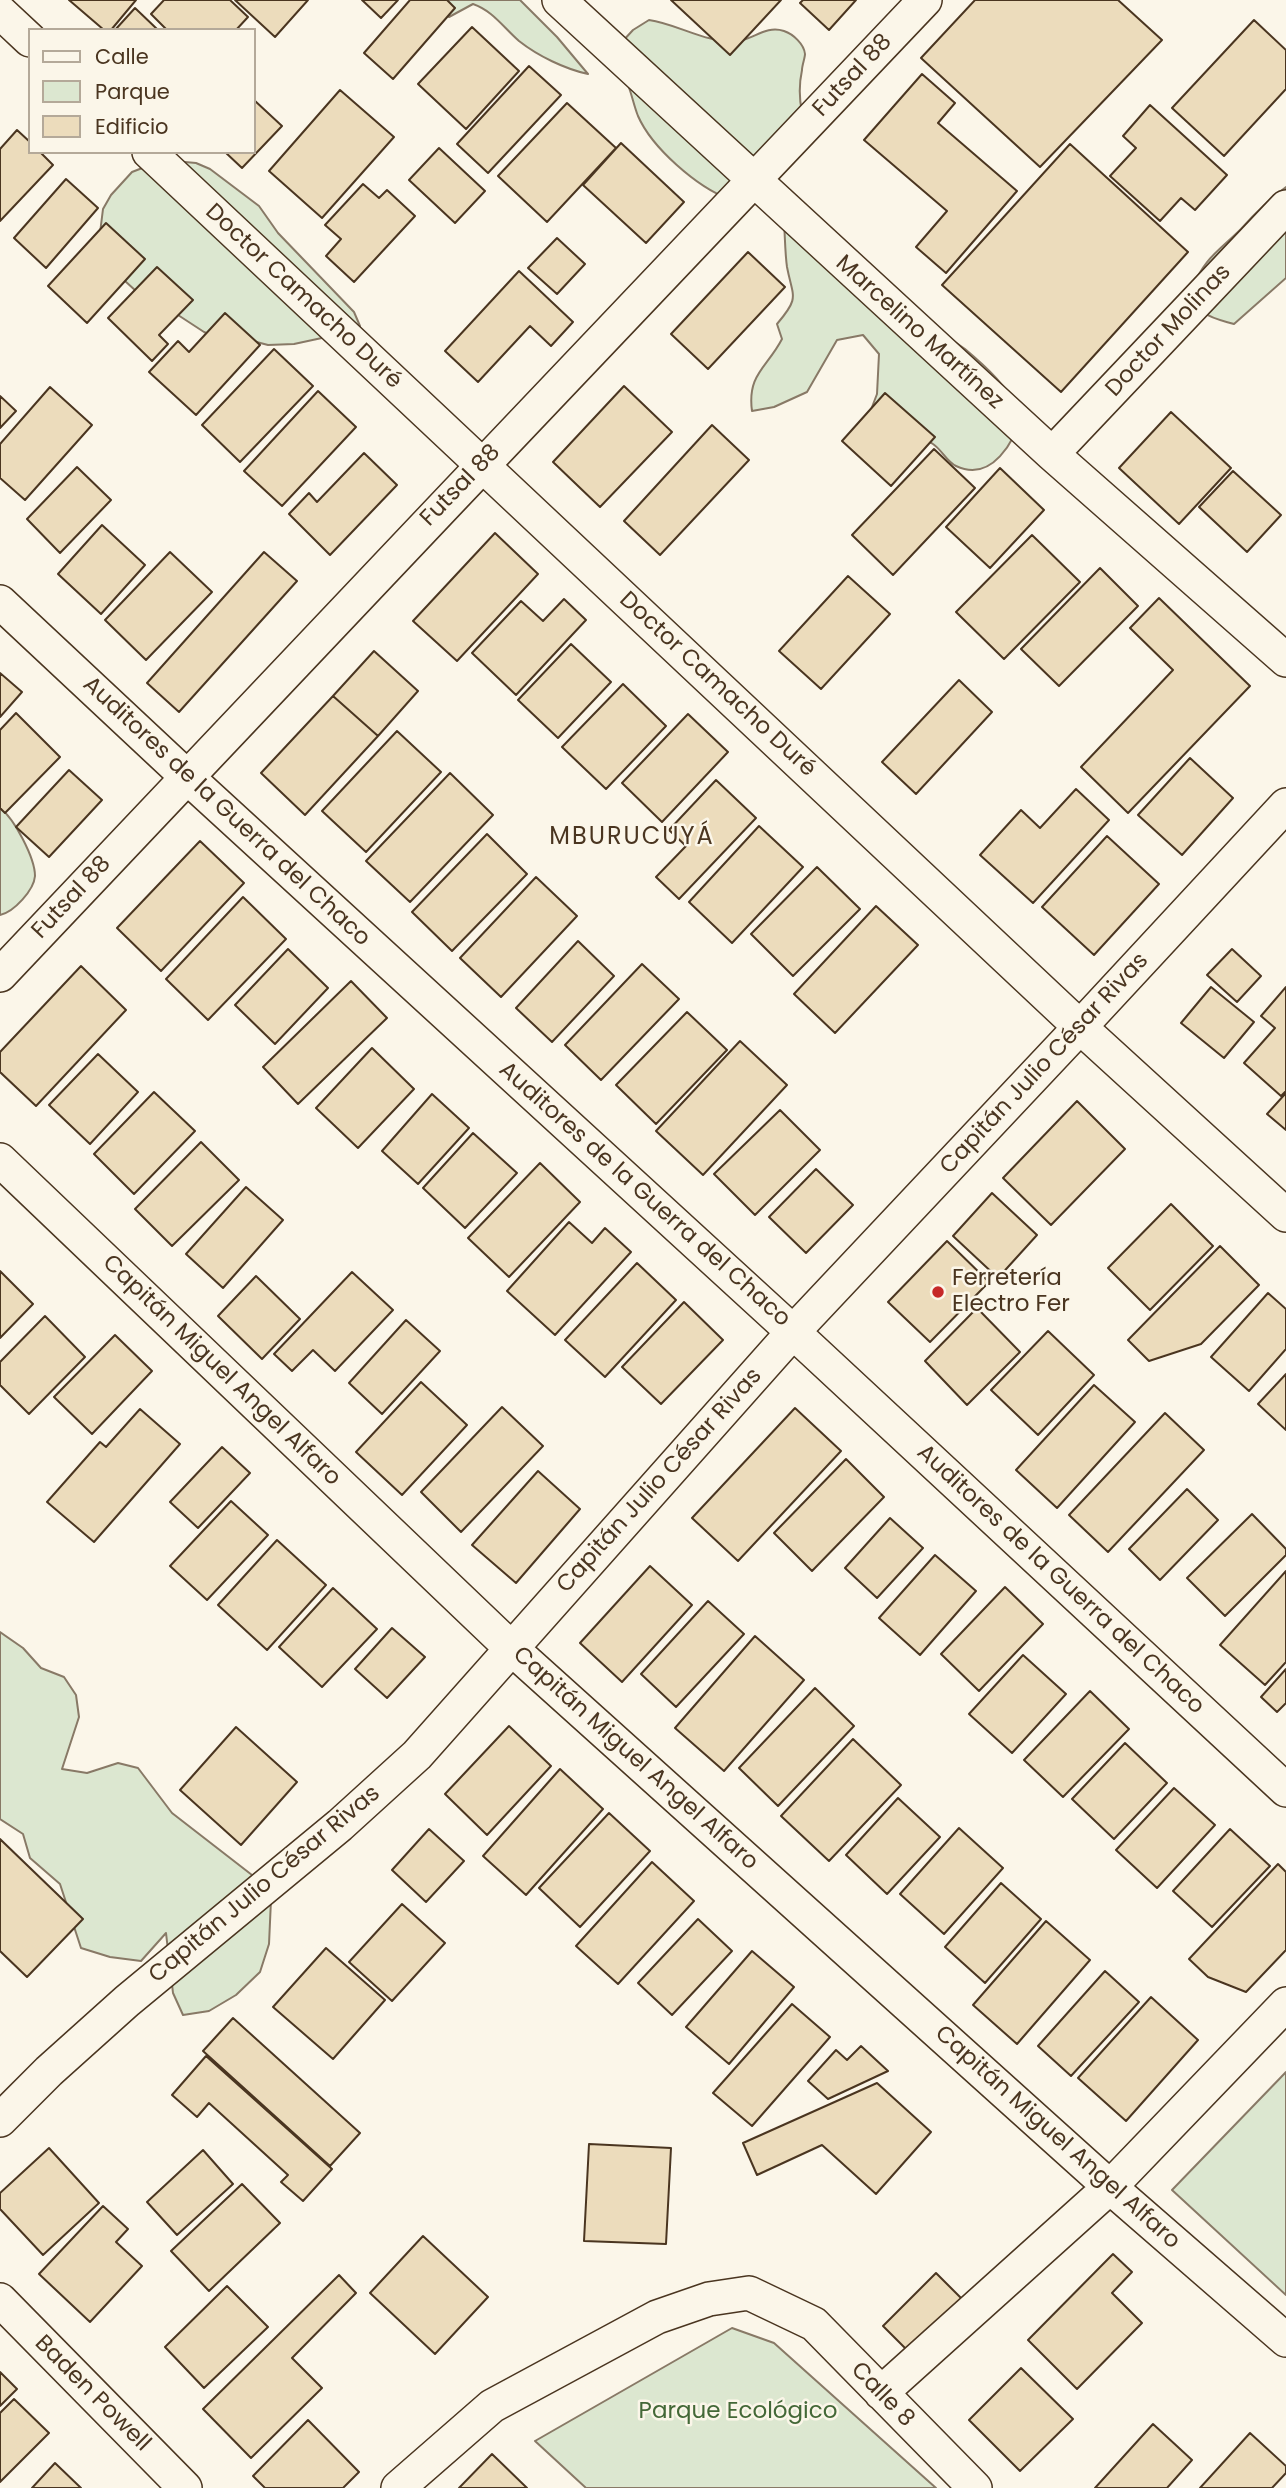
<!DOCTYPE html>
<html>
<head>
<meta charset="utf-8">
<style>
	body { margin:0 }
	#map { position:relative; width:1286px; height:2488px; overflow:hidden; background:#fbf6e9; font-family:Poppins,sans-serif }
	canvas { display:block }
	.legend { position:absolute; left:28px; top:28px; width:228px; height:126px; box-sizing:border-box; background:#fbf6e9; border:2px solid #b4a999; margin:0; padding:9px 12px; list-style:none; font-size:21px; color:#4a3520 }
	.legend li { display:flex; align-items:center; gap:14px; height:35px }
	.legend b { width:35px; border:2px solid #b4a999 }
</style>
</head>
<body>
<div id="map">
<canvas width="1286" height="2488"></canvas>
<ul class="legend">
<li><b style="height:9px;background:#fbf6e9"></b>Calle</li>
<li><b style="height:19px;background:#dce7d0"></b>Parque</li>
<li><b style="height:19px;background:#ecdcbc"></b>Edificio</li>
</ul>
</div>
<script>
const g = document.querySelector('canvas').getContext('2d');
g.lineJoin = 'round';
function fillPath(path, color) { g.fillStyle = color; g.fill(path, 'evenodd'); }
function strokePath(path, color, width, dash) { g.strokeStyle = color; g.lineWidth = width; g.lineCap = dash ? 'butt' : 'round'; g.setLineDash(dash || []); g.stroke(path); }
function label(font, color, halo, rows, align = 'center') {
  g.font = font + ' Poppins,sans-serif'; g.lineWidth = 5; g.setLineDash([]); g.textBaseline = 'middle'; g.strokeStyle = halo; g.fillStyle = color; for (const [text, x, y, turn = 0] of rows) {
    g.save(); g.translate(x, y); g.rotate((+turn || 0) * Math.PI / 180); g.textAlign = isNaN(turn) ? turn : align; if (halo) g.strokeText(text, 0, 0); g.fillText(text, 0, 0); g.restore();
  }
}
const green = new Path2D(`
	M442 0H520L557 37 588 74C565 69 538 56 519 41 503 27 493 11 473 4L449 17Z
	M649 20C678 24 707 44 738 41 754 39 766 25 784 31 793 34 804 44 805 54 805 58 802 65 802 70 799 84 799 98 802 112L729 199C697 187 652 148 638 116 634 106 632 95 628 85 624 70 620 58 621 43L633 30Z
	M163 160 196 163 210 169 259 206 278 233 354 312 360 326 345 333 294 344 268 345 249 340 220 339 204 332 178 315 148 302 125 281 99 241 103 209 111 195 132 172Z
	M1286 187V278L1234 324C1209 317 1199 317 1192 289 1204 258 1219 251 1241 229 1256 212 1268 200 1286 187Z
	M784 222 965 349C990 370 1005 385 1022 413 1015 441 992 483 956 466 947 462 942 450 933 444 929 441 923 440 918 439 901 432 885 423 869 415L877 394 879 354 863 335 837 340 807 392 774 407 752 411C747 374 767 368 782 339L777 324C800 297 793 298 787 267 785 253 785 236 784 222Z
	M0 808C14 818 35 858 35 876 34 890 14 912 0 915Z
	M0 1632 23 1648 41 1668 64 1677 76 1695 79 1717 62 1769 87 1773 118 1763 138 1768 172 1813 261 1882 271 1900 269 1944 260 1972 236 1995 209 2011 183 2015 173 1993 166 1933 141 1961 110 1957 81 1948 60 1884 30 1858 23 1834 0 1819Z
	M1286 2072V2295L1172 2190Z
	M732 2328 774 2343 936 2488H586L535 2441Z`);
fillPath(green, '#dce7d0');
strokePath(green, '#887966', 2);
const building = new Path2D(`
	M69 0H136L111 30H104Z
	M164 0H230L248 17 236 30H167L151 14Z
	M235 0H308L275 37Z
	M362 0H398L381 18Z
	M410 0H447L455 8 393 79 364 53Z
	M671 0H781L730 55Z
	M803 0H856L829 30 800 3Z
	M975 0H1118L1162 40 1040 167 921 58Z
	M135 8 158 30H115Z
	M1254 20 1286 50V89L1224 156 1172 108Z
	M472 27 519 71 466 129 418 84Z
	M529 66 561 95 488 173 457 144Z
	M922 74 955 103 938 123 1017 191 946 273 916 247 947 211 864 140Z
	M340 90 394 137 322 218 269 171Z
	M254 100 282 126 242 168 225 152H254Z
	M567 103 616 148 547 222 498 176Z
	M1150 105 1227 175 1195 210 1181 198 1160 221 1110 176 1136 148 1123 136Z
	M17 130 30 142V152H40L53 165 0 221V149Z
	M621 143 684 202 646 243 583 185Z
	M1070 144 1188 252 1061 392 942 285Z
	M439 148 485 191 455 223 409 180Z
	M66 179 98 208 46 268 14 238Z
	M363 184 379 198 387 190 415 216 354 282 326 256 341 239 325 225Z
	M106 223 145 259 87 323 48 286Z
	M557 238 585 264 557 294 528 268Z
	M748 252 785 287 708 369 671 334Z
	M157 267 193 300 159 335 168 344 152 361 108 318Z
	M519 271 573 322 551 346 530 326 478 382 445 351Z
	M225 313 260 345 196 415 149 372 178 341 189 352Z
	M274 349 313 386 240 462 202 425Z
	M624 386 672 432 600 507 553 462Z
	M50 387 92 425 25 500 0 478V444Z
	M318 391 356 427 282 506 244 471Z
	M885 393 935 437 891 486 842 441Z
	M0 396 16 411 0 428Z
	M1171 412 1231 468 1179 524 1119 468Z
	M712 425 749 460 660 555 624 521Z
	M934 449 975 488 893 575 852 535Z
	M364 453 397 485 330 555 289 514 309 493 317 502Z
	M77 467 111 500 60 553 27 519Z
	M1000 468 1044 510 990 568 946 527Z
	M1233 471 1281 515 1247 552 1199 507Z
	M102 525 145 565 101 614 58 574Z
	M495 533 538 574 457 661 413 621Z
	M1032 535 1080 582 1004 659 956 612Z
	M170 552 212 592 146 660 105 620Z
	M264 552 297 581 179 712 147 683Z
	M1100 568 1138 606 1059 686 1021 649Z
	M848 576 890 614 821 689 779 651Z
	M1159 598 1250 686 1128 813 1081 767 1173 670 1130 628Z
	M564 599 586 620 516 695 472 653 521 601 543 621Z
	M571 644 611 682 558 738 518 700Z
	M374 651 418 691 378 736 333 696Z
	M0 673 22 692 0 717Z
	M959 680 992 712 916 794 882 762Z
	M623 684 666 726 606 789 562 747Z
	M333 696 378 736 305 815 261 773Z
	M16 713 60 757 5 813 0 808V730Z
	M688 714 728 752 662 822 622 783Z
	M397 731 441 772 366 852 322 811Z
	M1190 758 1233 798 1182 855 1138 815Z
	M69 770 102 800 49 857 16 827Z
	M450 773 493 815 410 902 366 861Z
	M716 780 756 818 679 899 656 877 686 846 669 830Z
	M1076 789 1109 820 1033 903 980 855 1021 810 1040 828Z
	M759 826 803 867 732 943 689 902Z
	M487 834 527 874 452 951 412 912Z
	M1107 836 1159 884 1094 955 1042 907Z
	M200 841 244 883 161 971 117 928Z
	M817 867 860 909 793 976 751 934Z
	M536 877 577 916 501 997 460 958Z
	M243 897 286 939 208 1020 166 979Z
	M876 906 918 945 835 1033 794 994Z
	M578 941 614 976 552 1042 516 1008Z
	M288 949 328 988 275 1044 235 1005Z
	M1232 949 1261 976 1237 1002 1207 975Z
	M642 964 679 999 601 1080 565 1045Z
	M81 966 126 1010 36 1106 0 1072V1052Z
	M351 981 387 1018 298 1104 263 1067Z
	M1211 987 1254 1022 1224 1058 1181 1023Z
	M1286 987V1091L1281 1096 1244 1063 1275 1028 1261 1016Z
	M687 1012 727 1050 656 1124 616 1085Z
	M740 1041 787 1085 703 1175 656 1131Z
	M372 1048 414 1089 358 1148 316 1108Z
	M98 1054 138 1092 90 1144 49 1105Z
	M154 1092 195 1131 134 1194 94 1154Z
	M1286 1093V1130L1267 1114Z
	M432 1094 469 1128 418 1184 382 1151Z
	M1077 1101 1125 1149 1051 1225 1003 1178Z
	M780 1110 820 1150 755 1215 714 1174Z
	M473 1133 517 1173 465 1228 423 1188Z
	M201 1142 239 1180 172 1246 135 1209Z
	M540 1163 580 1202 509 1277 468 1238Z
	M816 1169 853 1205 806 1253 769 1217Z
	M246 1187 283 1220 223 1288 186 1254Z
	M992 1193 1037 1235 998 1278 953 1236Z
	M1171 1204 1213 1246 1150 1310 1108 1268Z
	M569 1222 592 1243 605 1228 631 1252 555 1335 507 1291Z
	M947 1241 989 1282 930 1342 888 1302Z
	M1220 1246 1259 1285 1201 1344 1149 1361 1128 1340Z
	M637 1263 676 1300 605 1377 565 1340Z
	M0 1271 33 1304 0 1338Z
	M352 1272 393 1310 335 1371 313 1350 292 1371 274 1354Z
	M256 1276 300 1319 262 1359 218 1316Z
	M1268 1293 1286 1309V1349L1249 1391 1211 1357Z
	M684 1302 723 1340 661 1404 622 1367Z
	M977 1308 1020 1352 967 1405 925 1361Z
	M45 1316 85 1357 29 1414 0 1385V1362Z
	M406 1320 440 1351 382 1414 349 1383Z
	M1048 1331 1094 1375 1038 1435 991 1390Z
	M115 1335 152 1371 92 1434 54 1397Z
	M1286 1374V1430L1258 1404Z
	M421 1382 467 1425 402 1495 356 1452Z
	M1094 1385 1135 1422 1057 1508 1016 1470Z
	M502 1407 543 1446 461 1532 421 1492Z
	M795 1408 841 1451 738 1561 692 1518Z
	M140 1409 180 1444 94 1542 47 1502 100 1442 106 1447Z
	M1165 1413 1204 1450 1108 1552 1069 1515Z
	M222 1447 250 1473 198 1528 170 1502Z
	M846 1459 884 1497 812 1571 774 1533Z
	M538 1471 580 1509 516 1583 472 1545Z
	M1187 1489 1218 1520 1160 1580 1129 1549Z
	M231 1501 268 1535 207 1600 170 1566Z
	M1252 1514 1286 1549V1555L1225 1616 1187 1578Z
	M890 1518 923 1548 877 1598 845 1568Z
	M277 1540 326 1585 267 1650 218 1605Z
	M935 1555 976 1591 920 1655 879 1618Z
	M650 1566 692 1605 622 1682 580 1643Z
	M1286 1571V1662L1265 1685 1220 1645Z
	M1005 1587 1043 1624 979 1691 941 1654Z
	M333 1588 377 1629 322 1687 279 1647Z
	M708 1601 744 1634 676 1707 641 1674Z
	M392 1628 425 1657 387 1698 355 1669Z
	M755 1636 804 1680 724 1771 675 1728Z
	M1023 1655 1066 1694 1012 1753 969 1714Z
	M1286 1669V1703L1277 1712 1261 1697Z
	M815 1688 854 1726 778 1806 739 1768Z
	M1090 1691 1129 1729 1063 1797 1024 1760Z
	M509 1726 551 1766 487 1835 445 1794Z
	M236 1727 297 1782 241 1845 180 1790Z
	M853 1739 901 1785 829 1861 781 1816Z
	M1125 1743 1167 1783 1114 1839 1072 1799Z
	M560 1769 603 1809 526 1895 483 1856Z
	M1174 1788 1215 1825 1157 1888 1116 1850Z
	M898 1798 940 1837 887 1894 846 1855Z
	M609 1813 650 1851 580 1927 539 1888Z
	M959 1828 1003 1868 944 1934 900 1894Z
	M429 1829 464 1861 426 1902 392 1870Z
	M1230 1829 1270 1866 1212 1927 1173 1891Z
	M0 1839 83 1919 27 1977 0 1951Z
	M652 1862 694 1901 618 1984 576 1946Z
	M1278 1864 1286 1872V1950L1246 1992 1208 1977 1189 1959Z
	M1001 1883 1041 1919 985 1983 945 1947Z
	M402 1904 445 1943 392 2001 349 1962Z
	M698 1919 732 1951 672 2015 638 1983Z
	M1046 1921 1090 1960 1017 2044 973 2005Z
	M326 1948 385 2000 333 2059 273 2007Z
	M752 1951 794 1987 729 2064 686 2027Z
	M1105 1971 1139 2002 1071 2076 1038 2046Z
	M1151 1997 1198 2040 1126 2121 1078 2078Z
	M792 2004 830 2037 752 2126 713 2093Z
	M233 2018 360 2133 330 2166 203 2051Z
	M861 2046 888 2071 828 2099 808 2081 836 2050 847 2060Z
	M206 2056 332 2169 303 2201 281 2182 288 2175 209 2103 197 2117 172 2095Z
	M877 2083 931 2132 876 2194 822 2145 757 2175 743 2143Z
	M589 2144 671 2148 666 2244 584 2241Z
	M49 2148 99 2203 43 2255 0 2209V2193Z
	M203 2150 233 2184 177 2235 147 2202Z
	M242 2184 280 2223 209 2291 171 2251Z
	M103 2206 128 2229 116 2242 142 2266 90 2322 39 2274Z
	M423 2236 488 2297 435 2354 370 2293Z
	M1113 2254 1132 2272 1112 2293 1142 2323 1077 2389 1028 2340Z
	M936 2273 963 2300 910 2353 883 2326Z
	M339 2275 356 2293 292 2358 322 2388 251 2458 203 2409Z
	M227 2286 268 2327 204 2388 165 2347Z
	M1021 2368 1073 2419 1020 2471 969 2420Z
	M0 2372 17 2389 0 2406Z
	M14 2399 49 2433 0 2482V2413Z
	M308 2420 359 2472 343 2488H265L253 2476Z
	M1153 2424 1192 2460 1167 2488H1095Z
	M1250 2433 1286 2466V2473L1272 2488H1200Z
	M492 2454 527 2488H459Z
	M55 2463 81 2488H32Z`);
fillPath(building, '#ecdcbc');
strokePath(building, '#4a3520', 2);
const street = new Path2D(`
	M559 0 1052 454 1286 660
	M0 12 30 40
	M149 152 1080 1027 1286 1215
	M1052 454 1286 207
	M0 602 186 776 793 1332 1286 1790
	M0 975C306 648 618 326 925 0
	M0 1160 511 1648 1110 2187 1286 2340
	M0 2120 49 2071 127 2001 340 1825 417 1755 793 1332 1080 1027 1286 805
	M0 2300 185 2488
	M881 2393 1110 2187 1286 2004
	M398 2488 492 2406 657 2317 709 2299 749 2293 814 2324 975 2488`);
strokePath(street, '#4a3520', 36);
strokePath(street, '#fbf6e9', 33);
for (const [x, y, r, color] of [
	[938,1292,7,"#c62828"]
]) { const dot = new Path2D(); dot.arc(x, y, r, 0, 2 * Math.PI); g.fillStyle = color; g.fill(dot); strokePath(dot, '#fbf6e9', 2.5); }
label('23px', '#4a3520', '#fbf6e9', [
	["Futsal 88",853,76,-47],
	["Doctor Camacho Duré",303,297,43],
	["Doctor Molinas",1169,331,-47],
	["Marcelino Martínez",919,333,42],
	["Futsal 88",461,486,-46],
	["Doctor Camacho Duré",717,685,43],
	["Auditores de la Guerra del Chaco",226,812,43],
	["Futsal 88",72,898,-47],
	["Capitán Julio César Rivas",1045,1064,-47],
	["Auditores de la Guerra del Chaco",644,1195,42],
	["Capitán Miguel Angel Alfaro",221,1371,44],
	["Capitán Julio César Rivas",660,1481,-48],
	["Auditores de la Guerra del Chaco",1060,1580,43],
	["Capitán Miguel Angel Alfaro",635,1759,42],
	["Capitán Julio César Rivas",265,1885,-40],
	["Capitán Miguel Angel Alfaro",1057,2138,42],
	["Baden Powell",92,2394,45],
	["Calle 8",882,2395,46]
]);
label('23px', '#4a3520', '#fbf6e9', [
	["Ferretería",952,1279],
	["Electro Fer",952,1305]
], 'left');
label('23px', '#436837', '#fbf6e9', [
	["Parque Ecológico",738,2412]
]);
g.letterSpacing = '2px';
label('24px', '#4a3520', '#fbf6e9', [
	["MBURUCUYÁ",632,838]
]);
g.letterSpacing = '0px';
</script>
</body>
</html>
